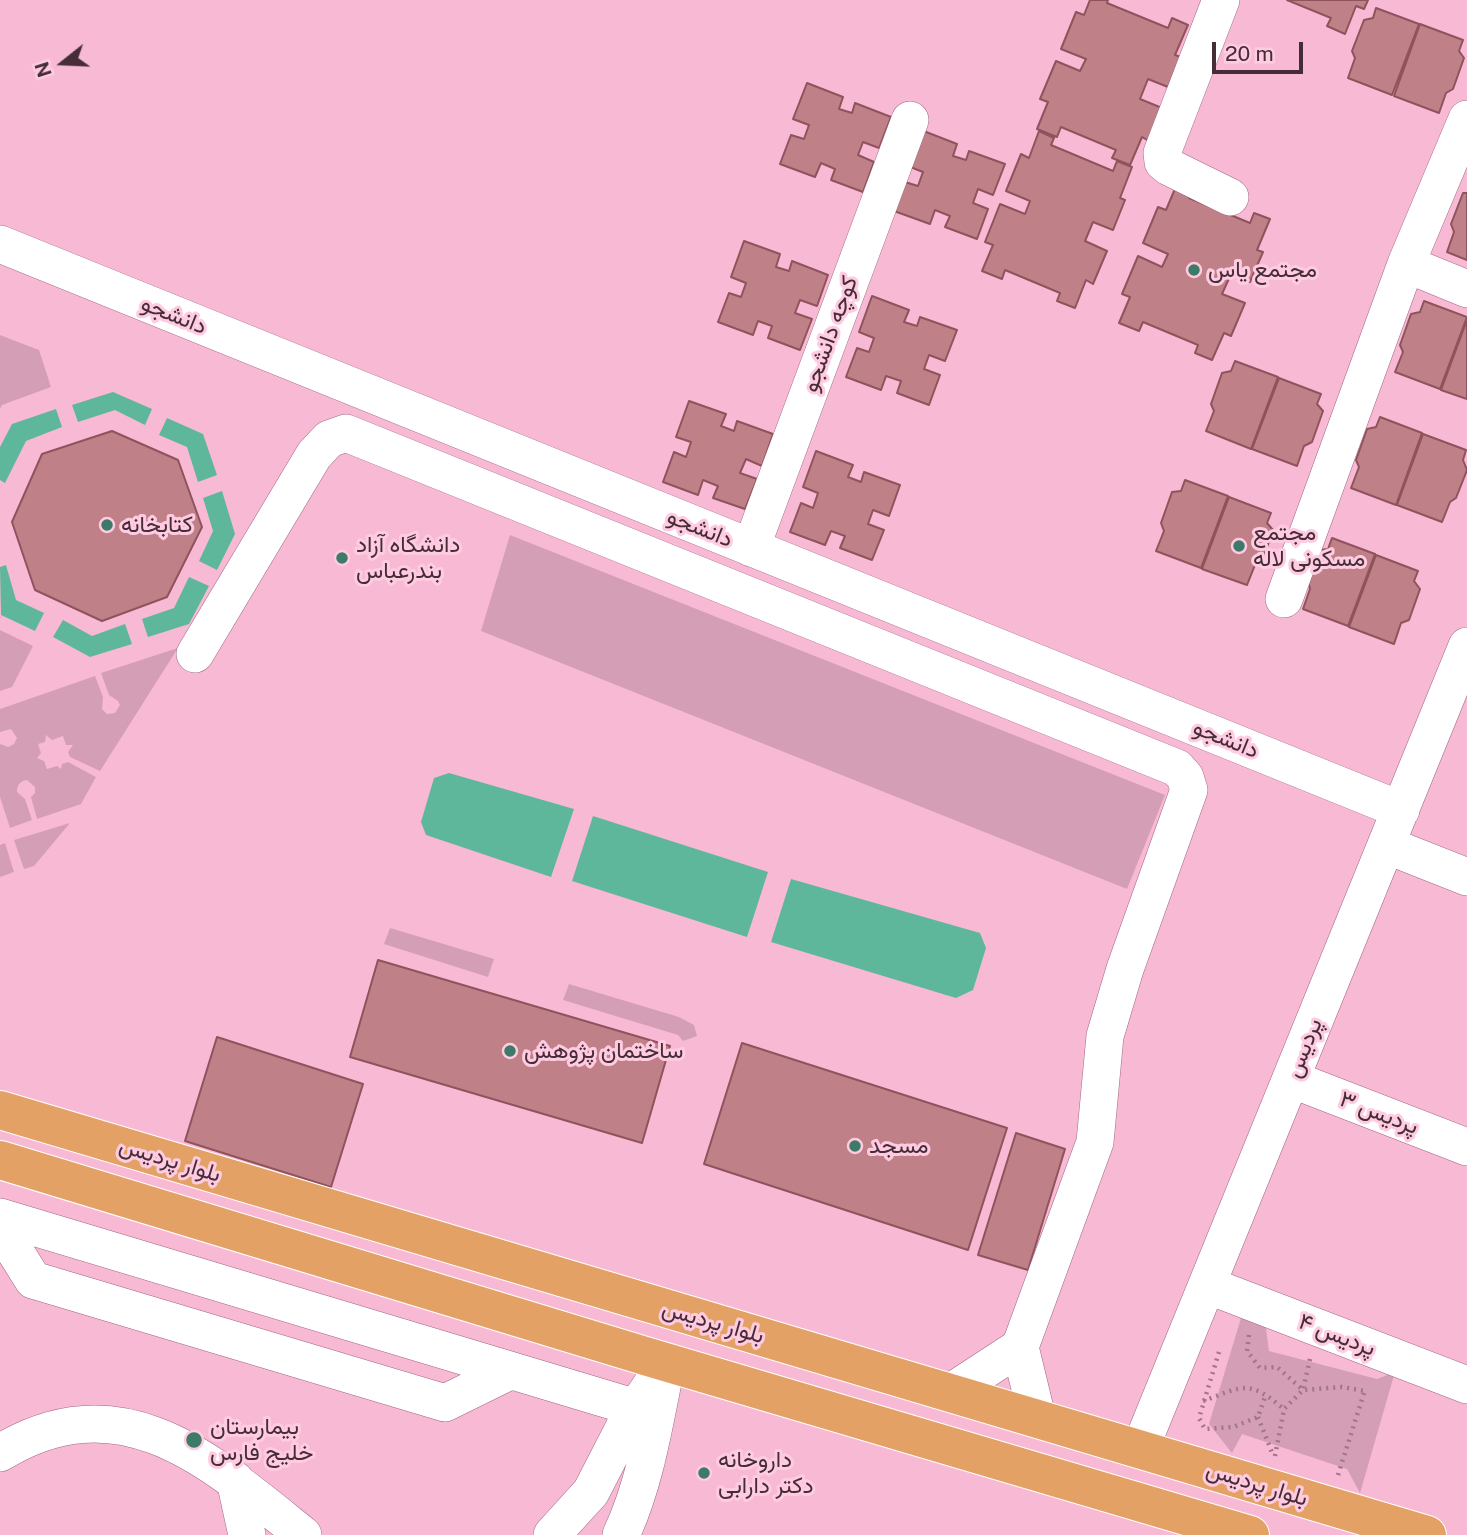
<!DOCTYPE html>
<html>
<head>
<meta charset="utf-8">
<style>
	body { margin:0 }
	#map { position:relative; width:1467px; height:1535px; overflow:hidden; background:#f8b9d5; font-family:"Public Sans",sans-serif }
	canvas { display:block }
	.north { position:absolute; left:28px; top:28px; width:70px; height:70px; -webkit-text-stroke:5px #fecbe1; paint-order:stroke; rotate:252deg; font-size:19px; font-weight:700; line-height:28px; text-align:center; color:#452c37 }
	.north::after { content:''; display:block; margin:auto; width:24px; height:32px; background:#452c37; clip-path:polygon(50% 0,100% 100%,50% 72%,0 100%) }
	.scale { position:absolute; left:1212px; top:42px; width:91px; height:32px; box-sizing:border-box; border:4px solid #452c37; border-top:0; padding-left:9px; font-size:21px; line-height:24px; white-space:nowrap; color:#452c37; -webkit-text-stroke:5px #fecbe1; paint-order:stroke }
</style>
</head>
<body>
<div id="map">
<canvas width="1467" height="1535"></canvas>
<div class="north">N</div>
<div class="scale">20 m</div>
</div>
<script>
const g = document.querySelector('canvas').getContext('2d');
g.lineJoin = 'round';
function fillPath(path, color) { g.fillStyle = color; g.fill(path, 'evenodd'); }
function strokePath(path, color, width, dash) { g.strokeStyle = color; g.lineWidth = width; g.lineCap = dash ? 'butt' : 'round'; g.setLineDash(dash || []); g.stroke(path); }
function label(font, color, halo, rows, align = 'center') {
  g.font = font + ' "Public Sans",Vazirmatn,sans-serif'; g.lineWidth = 6; g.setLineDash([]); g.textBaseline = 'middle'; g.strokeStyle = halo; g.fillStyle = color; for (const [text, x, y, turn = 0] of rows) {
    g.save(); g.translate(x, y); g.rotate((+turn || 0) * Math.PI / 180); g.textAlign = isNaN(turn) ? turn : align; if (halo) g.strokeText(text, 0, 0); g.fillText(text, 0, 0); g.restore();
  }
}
fillPath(new Path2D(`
	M0 335 39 350 51 387 2 405 0 409Z
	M510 535 1165 795 1127 889 481 631Z
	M0 630 33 646 12 687 0 691Z
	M178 648 100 771 70 757 68 752 73 745H66L63 736 52 740 46 735 45 742 38 744 41 753 37 758 44 761 47 769 57 766 61 769 62 764 68 762 96 777 81 804 37 819 31 797 35 793V787L27 780C20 781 17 785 17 792L25 799 32 820 10 828 0 797V744L8 747 14 744 17 738 11 729 0 732V709L95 676 103 697 102 709 107 714 115 713 120 705 118 701 109 695 101 673Z
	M70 823 34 866 24 869 14 840Z
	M5 843 14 872 0 877V845Z
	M390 928 494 959 488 977 384 944Z
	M569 984 679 1017 694 1025 697 1036 683 1041 678 1035 563 1000Z
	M1241 1318 1265 1321 1269 1351 1377 1379 1395 1372 1360 1493 1347 1469 1242 1434 1232 1453 1209 1424Z`), '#d49fb6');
fillPath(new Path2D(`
	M113 392 152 409 145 425 115 410 78 422 72 405Z
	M56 409 62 427 26 441 5 483 0 480V447L12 424Z
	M167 418 203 434 217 475 198 482 187 447 159 435Z
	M222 491 235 534 217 570 199 561 213 531 203 498Z
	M6 565 16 600 44 613 35 631 1 615 0 567Z
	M189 577 209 586 189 624 148 637 142 619 174 608Z
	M63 620 92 636 125 624 132 644 90 657 53 637Z
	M449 773 574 809 551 877 426 835 421 822 434 778Z
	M593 816 768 872 747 937 572 881Z
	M791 879 980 933 986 948 973 990 956 998 771 942Z`), '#5fb79b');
const building = new Path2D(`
	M1090 0H1108L1107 3 1168 28 1172 18 1188 25 1175 55 1181 57 1168 87 1148 79 1140 99 1162 108 1149 141 1142 137 1130 165 1112 158 1116 150 1061 127 1057 137 1037 129 1048 102 1040 99 1056 61 1080 71 1086 59 1061 49 1076 12 1084 15Z
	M1287 0H1368L1364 9 1356 6 1345 34 1327 26 1331 18Z
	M1376 8 1419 24 1392 95 1348 78 1355 58 1352 51 1364 20 1373 18Z
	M1420 24 1463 40 1459 51 1464 58 1453 89 1446 93 1439 113 1394 96Z
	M807 83 843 97 839 109 852 113 855 103 891 117 879 148 863 142 858 155 874 162 863 192 831 180 835 169 821 163 815 177 780 164 791 135 804 139 809 125 793 119Z
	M921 130 957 144 953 156 966 160 969 151 1005 164 993 195 978 189 973 203 988 209 977 239 945 227 950 216 935 210 930 224 894 211 905 182 918 186 923 172 908 166Z
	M1039 131 1054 138 1051 145 1113 171 1117 161 1132 167 1120 198 1125 200 1113 230 1093 222 1085 241 1107 251 1093 284 1086 280 1075 308 1057 301 1060 293 1005 270 1002 279 982 271 993 245 985 242 1000 204 1025 214 1030 201 1006 191 1021 154 1029 158Z
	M1177 184 1192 190 1189 198 1250 223 1254 213 1270 219 1257 250 1263 252 1250 282 1231 274 1222 294 1245 303 1231 336 1224 333 1212 360 1195 353 1198 345 1143 322 1139 331 1119 323 1130 297 1122 294 1138 256 1162 267 1168 254 1143 243 1158 207 1166 210Z
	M1463 193H1467V260L1447 252 1454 232 1451 224Z
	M744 241 780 254 776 267 789 271 792 261 828 275 817 306 800 300 795 313 812 319 800 350 768 338 772 326 758 321 753 335 718 322 729 293 741 297 746 283 731 277Z
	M872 296 909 310 904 322 917 326 920 317 957 330 945 361 929 355 924 369 940 375 929 405 897 393 901 381 886 376 881 390 846 377 857 348 869 352 874 338 859 332Z
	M1424 301 1467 317 1440 389 1395 372 1403 352 1400 345 1411 314 1420 312Z
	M1467 320V399L1441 390Z
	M1235 361 1278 377 1251 449 1206 431 1214 411 1211 404 1222 373 1231 371Z
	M1279 378 1321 394 1317 404 1323 411 1312 442 1304 446 1297 466 1252 449Z
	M689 401 726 414 721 426 734 431 737 421 773 434 762 466 746 459 740 473 757 479 745 509 713 498 718 486 703 480 698 495 663 482 674 452 686 457 691 442 676 437Z
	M1380 417 1422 433 1396 505 1351 488 1359 467 1356 460 1367 429 1376 427Z
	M112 431 178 460 202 527 167 597 102 621 35 590 12 522 42 454Z
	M1423 434 1466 450 1463 460 1467 470 1456 498 1450 502 1442 522 1397 505Z
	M816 451 853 465 848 477 861 482 864 472 900 485 889 516 873 510 868 524 884 530 872 560 840 548 845 536 831 531 825 545 790 532 801 503 813 508 818 493 803 487Z
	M1185 480 1228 496 1201 568 1156 551 1164 531 1161 523 1172 492 1181 491Z
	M1229 497 1271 513 1267 523 1273 530 1262 562 1255 565 1247 585 1202 569Z
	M1332 538 1375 554 1348 626 1303 609 1310 589 1308 581 1319 550 1328 549Z
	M1376 555 1418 571 1414 581 1420 589 1409 620 1401 623 1394 644 1349 627Z
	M378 960 670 1046 642 1143 350 1057Z
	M217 1037 363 1084 331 1187 185 1141Z
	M742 1043 1007 1128 968 1250 704 1164Z
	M1016 1133 1065 1149 1028 1270 978 1255Z`);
fillPath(building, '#c08088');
strokePath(building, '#8f535c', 2);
const minor = new Path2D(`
	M1221 0 1162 153 1163 162 1169 167 1230 197
	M0 244 1401 810
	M1406 264 1467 289
	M751 548 910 120
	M1284 599 1406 264 1467 119
	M195 654 314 455 329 439 346 433 1177 768 1185 777 1189 790 1125 969 1105 1036 1095 1142 1020 1347 1037 1417
	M1386 845 1467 877
	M1291 1079 1467 1147
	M0 1217 636 1408
	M0 1227 33 1280 445 1403 510 1371
	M1207 1285 1467 1385
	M951 1392 1020 1347
	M1140 1449 1467 646
	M0 1453C121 1379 211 1461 303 1535
	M235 1480 247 1535
	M552 1535 591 1492 629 1418 667 1362C655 1419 646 1482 621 1535`);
const major = new Path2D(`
	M0 1110 1427 1535
	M0 1160 645 1356 1250 1535`);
strokePath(minor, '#a06781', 38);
strokePath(major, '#fff', 40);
strokePath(new Path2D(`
	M1249 1335 1247 1351 1260 1368 1277 1367 1303 1390 1310 1359
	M1219 1352 1199 1418 1205 1429 1233 1427 1258 1417 1266 1394
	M1203 1401C1244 1386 1248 1379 1284 1409
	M1258 1417 1273 1455
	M1275 1456 1284 1409 1303 1390 1342 1387 1365 1391
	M1338 1475 1365 1390`), '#a27589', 4.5, [2, 5]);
strokePath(minor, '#fff', 37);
strokePath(major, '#e3a166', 38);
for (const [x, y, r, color] of [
	[1194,270,7,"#3d7b68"],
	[107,525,7,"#3d7b68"],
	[1239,546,7,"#3d7b68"],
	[342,558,7,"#3d7b68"],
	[510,1051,7,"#3d7b68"],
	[855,1146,7,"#3d7b68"],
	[194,1440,9,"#3d7b68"],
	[704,1473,7,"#3d7b68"]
]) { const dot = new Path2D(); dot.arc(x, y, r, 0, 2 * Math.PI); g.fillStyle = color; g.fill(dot); strokePath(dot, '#fecbe1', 2.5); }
label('23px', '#452c37', '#fecbe1', [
	["مجتمع یاس",1208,270],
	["کتابخانه",121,525],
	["مجتمع",1253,533],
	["مسکونی لاله",1253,559],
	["دانشگاه آزاد",356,545],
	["بندرعباس",356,571],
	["ساختمان پژوهش",524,1051],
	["مسجد",869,1146],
	["بیمارستان",210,1427],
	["خلیج فارس",210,1453],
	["داروخانه",718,1460],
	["دکتر دارابی",718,1486]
], 'left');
label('23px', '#452c37', '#fecbe1', [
	["دانشجو",174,315,22],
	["کوچه دانشجو",830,334,-70],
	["دانشجو",700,528,22],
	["دانشجو",1226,739,22],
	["پردیس",1304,1048,-68],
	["پردیس ۳",1379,1113,21],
	["بلوار پردیس",170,1160,17],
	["بلوار پردیس",713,1322,16],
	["پردیس ۴",1337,1335,21],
	["بلوار پردیس",1257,1484,17]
]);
</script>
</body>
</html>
